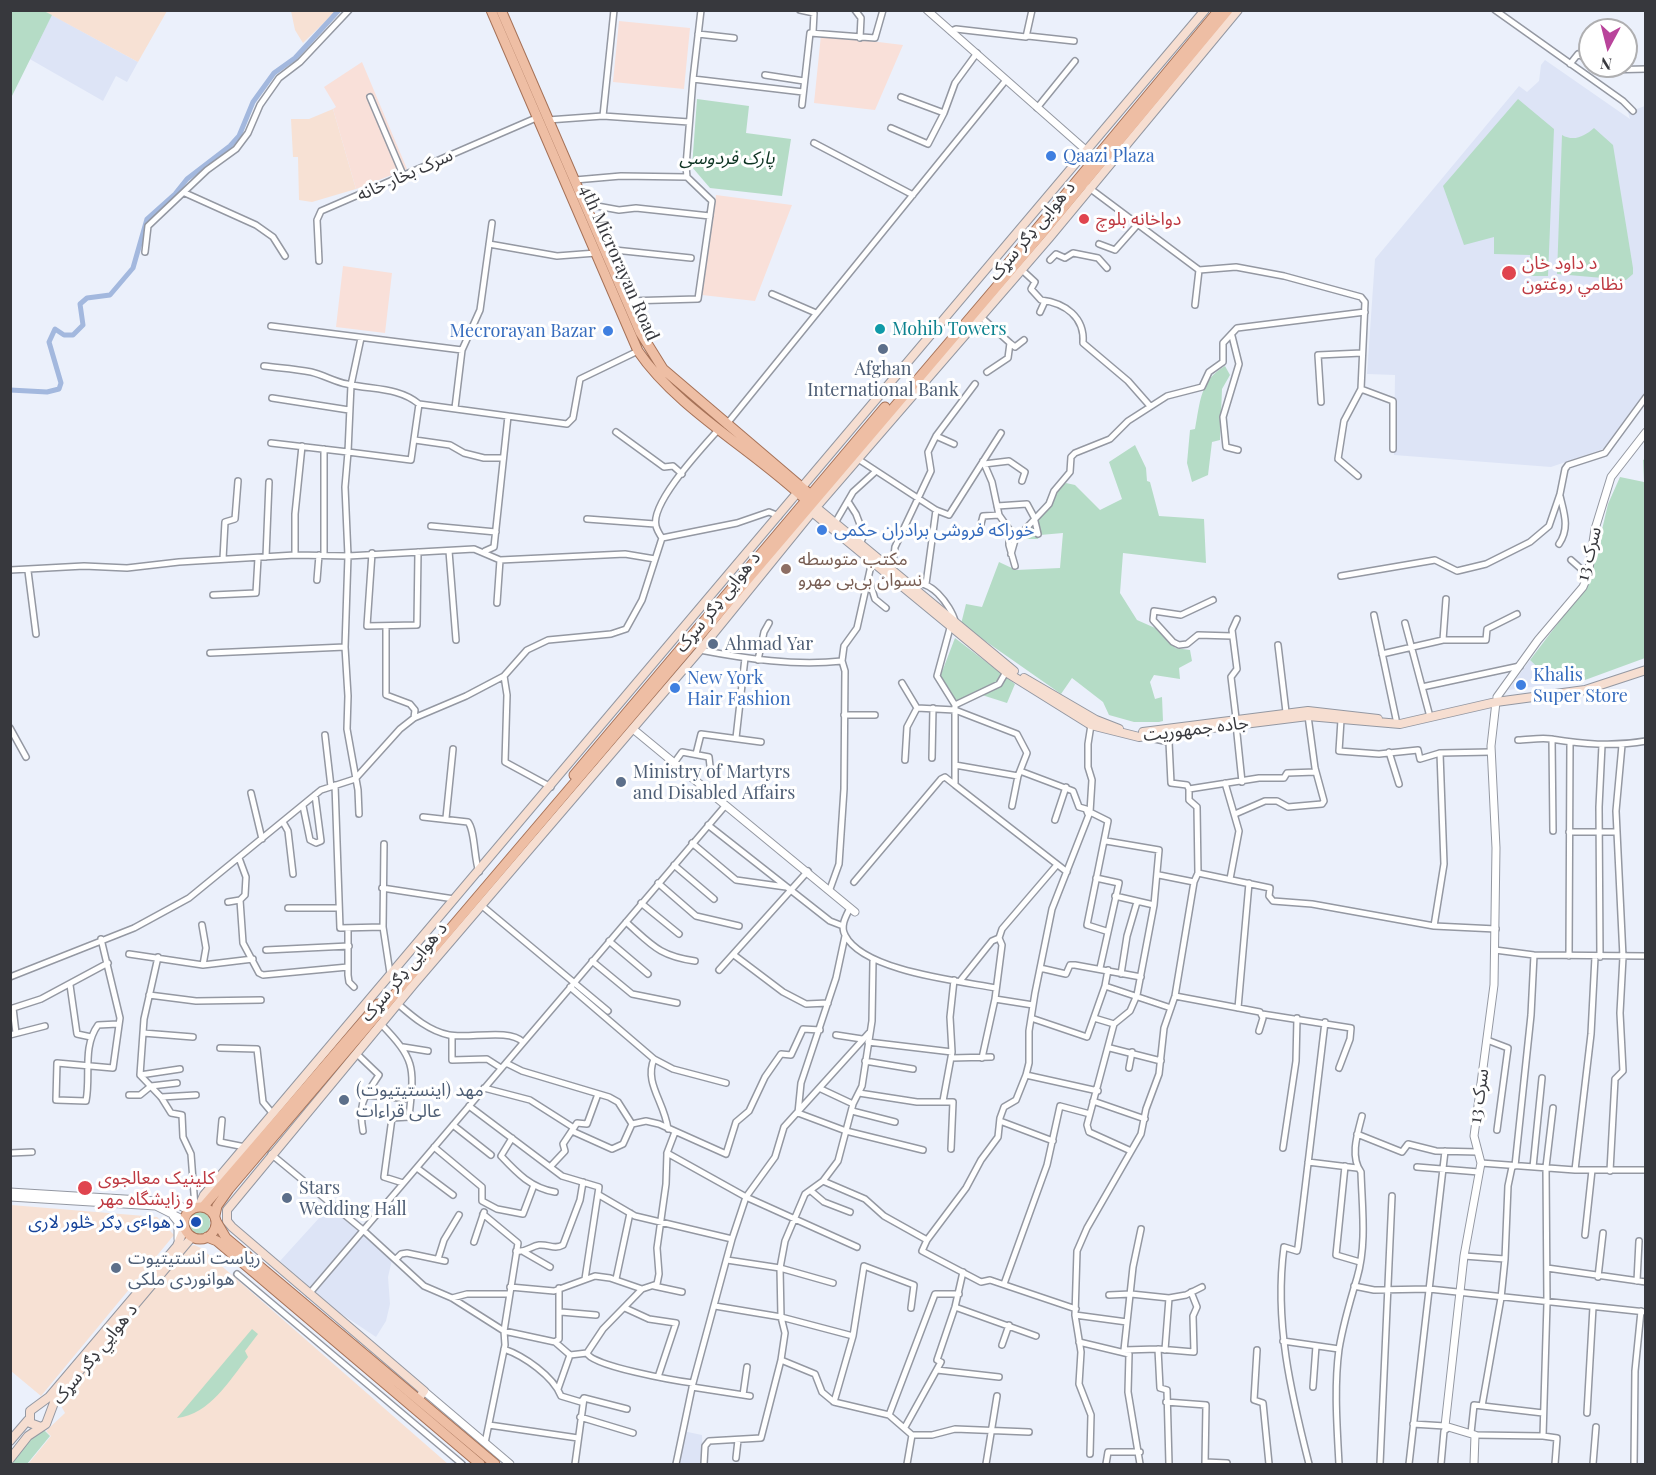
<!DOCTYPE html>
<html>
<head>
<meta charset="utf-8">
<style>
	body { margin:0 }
	#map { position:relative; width:1656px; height:1475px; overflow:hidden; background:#ebf0fb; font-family:"Playfair Display",serif }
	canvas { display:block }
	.frame { position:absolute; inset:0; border:12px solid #37383d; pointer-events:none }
	.north { position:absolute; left:1578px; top:18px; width:60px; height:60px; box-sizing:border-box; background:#fff; border:2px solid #afafb1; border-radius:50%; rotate:187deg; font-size:16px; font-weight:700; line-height:24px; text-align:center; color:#37383d }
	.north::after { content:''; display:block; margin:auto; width:21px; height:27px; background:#b9449b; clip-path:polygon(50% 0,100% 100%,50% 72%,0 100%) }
</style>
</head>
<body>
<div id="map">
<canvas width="1656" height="1475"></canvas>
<div class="frame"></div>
<div class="north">N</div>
</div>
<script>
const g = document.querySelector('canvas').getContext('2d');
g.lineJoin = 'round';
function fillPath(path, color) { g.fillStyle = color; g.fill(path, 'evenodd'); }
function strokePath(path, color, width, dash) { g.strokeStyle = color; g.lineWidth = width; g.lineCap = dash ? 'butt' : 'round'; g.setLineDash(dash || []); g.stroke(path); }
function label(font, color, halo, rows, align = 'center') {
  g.font = font + ' "Playfair Display","Noto Sans Arabic",serif'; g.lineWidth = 6; g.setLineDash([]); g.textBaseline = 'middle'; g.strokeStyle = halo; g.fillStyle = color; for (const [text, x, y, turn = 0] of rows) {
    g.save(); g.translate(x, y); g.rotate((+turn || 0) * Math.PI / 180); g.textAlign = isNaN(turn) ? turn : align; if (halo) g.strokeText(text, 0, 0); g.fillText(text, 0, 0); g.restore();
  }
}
fillPath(new Path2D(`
	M52 15 138 62 127 82 116 76 103 101 28 58Z
	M1545 60 1630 119 1628 112 1645 106V394L1603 449 1551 467 1394 455 1395 375 1367 374 1375 259 1519 86 1527 92 1539 81 1541 65Z
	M1530 660 1555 684 1508 690Z
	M330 1206 392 1260 388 1277 390 1304 386 1321 376 1337 337 1311 280 1261Z
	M683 1431 702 1435 703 1464H677Z`), '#dde4f6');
fillPath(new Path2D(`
	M44 11H167L138 62Z
	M291 11V10L336 11 303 43 295 30Z
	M333 109 356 189 312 202 299 200 298 157H293L291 119H309Z
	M11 1205 157 1217 174 1235 41 1396 11 1371Z
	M194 1245 201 1248 448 1464H28L51 1436 46 1431 65 1413 58 1400 187 1247Z`), '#f7e1d4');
fillPath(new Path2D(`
	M619 21 690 28 684 89 613 82Z
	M821 35 903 45 875 110 814 103Z
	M362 62 407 169 356 189 333 109 336 107 324 87Z
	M716 195 792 205 755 301 702 295Z
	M343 266 392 273 385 333 336 327Z`), '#f9e0d9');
fillPath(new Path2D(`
	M11 10 44 11 52 15 11 98Z
	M697 99 749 106 746 133 791 139 782 196 710 188 692 167Z
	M1518 99 1554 129 1548 276H1531L1530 255 1494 254V237L1464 245 1443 186Z
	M1594 128 1613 145 1633 268V274L1626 280 1557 274 1562 135C1574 142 1585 136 1594 128Z
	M1225 366 1230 375 1222 389 1220 440 1212 442 1208 475 1192 482 1187 463 1190 430 1195 429C1200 403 1200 380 1225 366Z
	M1135 445 1146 468 1147 481 1150 482 1159 516 1204 519 1206 563 1123 553 1120 593 1137 620 1171 635 1175 648 1190 650 1192 661 1179 668 1180 679 1154 675 1150 682 1155 699 1162 697 1163 721 1159 722H1134L1109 715 1103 702 1072 678 1061 694 961 624 966 604 982 607 999 562 1016 570 1060 568 1063 533 1040 535 1038 539H1017L1016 533 1040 515 1050 492 1066 483 1075 485 1100 510 1122 499 1109 462Z
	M1645 459V658L1585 680 1555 684 1530 660 1590 581 1608 504 1620 477 1644 482 1643 460Z
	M955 638 1015 684 1007 703 982 695 955 704 940 677Z
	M186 1223a12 12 0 1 1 24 0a12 12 0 1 1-24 0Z
	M252 1329 258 1334 245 1351 248 1357C229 1381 210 1414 177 1418Z
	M42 1428 50 1436 27 1464H11L10 1460 29 1436Z`), '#b5dcc6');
strokePath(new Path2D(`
	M10 390 47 392 59 389 61 383 49 342 55 329 64 335H73L83 325 80 304 87 298 110 295 133 268 147 219 175 194 187 179 230 146 239 136 253 102 274 73 295 58 339 10`), '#a3b8de', 5);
const minor = new Path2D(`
	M800 10 814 13 813 32
	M855 10 861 18 860 38
	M1495 10 1623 101 1633 111
	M951 31 956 29 1026 37 1032 10
	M698 34 734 38
	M1028 36 1074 41
	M1570 64 1578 54 1590 61
	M1597 66 1604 70 1646 69
	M765 75 804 81
	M693 79 701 10
	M370 97 404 177
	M901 97 944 113
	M802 105 810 33 875 38 883 10
	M1037 108 1075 61
	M603 116 614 10
	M548 120 603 116 689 122
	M891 128 928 144 944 113 955 83 977 53
	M814 143 913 195
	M575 180 621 176 687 177 686 166 693 79 803 92
	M1088 187 1199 270 1236 267 1284 276 1361 297 1365 302 1361 389 1344 421 1338 459 1358 476
	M185 193 256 225 273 237 285 256
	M586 207 597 206 619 210 636 208 710 216
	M489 244 557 256 596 253
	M1099 244 1115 250 1138 224
	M605 249 691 258
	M145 252 148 226 207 170 236 149 248 133 260 105 279 78 300 62 349 10
	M1050 260 1056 254 1065 258 1073 253 1098 258 1107 268
	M319 261 317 220 321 211 536 118
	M1022 270 1035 282 1031 289 1041 300C1065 303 1085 317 1083 343L1128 381 1150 406
	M772 294 816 313
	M626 301 698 299 712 201 687 177
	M1195 305 1199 270
	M1040 312 1045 301
	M981 317 1010 343 1008 358 987 372
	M271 326 462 350
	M1232 336 1239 364 1223 417 1226 447 1238 450
	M1010 343 1015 347 1024 340
	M264 366C280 368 296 369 311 372 324 375 335 382 347 384 372 390 399 387 419 404L567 424 573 418 580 379 638 351
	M1361 389 1393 401V449
	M272 398 349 410
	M1321 402 1318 355 1362 353
	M455 408 462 350 480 310 492 223
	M726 425 1006 80
	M616 432 664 467 673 466 682 474
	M936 436 954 444
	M415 440 450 445 464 453 484 458H503
	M271 443 348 452 351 385 361 338
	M324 449V555
	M858 459 936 510 949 515 1001 433
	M983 461 992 482 999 515 1009 529V545L1015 566
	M984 464 1009 461 1025 472 1022 481
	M849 503 856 514 864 535 860 544
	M997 506 1027 504 1034 517 1038 534
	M587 519 655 524
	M835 523 853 492 875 472
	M981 524 983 516 999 515
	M431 526 496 532
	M662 538 737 523 769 512 779 516
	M1559 544C1570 528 1564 513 1560 496
	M449 551 456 640
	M485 551 494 547 508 416
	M372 553 367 626 417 625 418 552
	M1011 554 1015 540 1049 504 1054 491 1070 472 1071 457 1075 453 1110 439 1128 421 1167 396 1202 387 1209 372 1223 362V343L1237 328 1365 312
	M295 555V514L302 446
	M266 557 269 482
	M223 559 225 522 235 519 238 481
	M1571 560 1588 575
	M883 564 894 556 895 547 931 471 928 452 936 436 975 384
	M10 570 84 566 127 568 179 562 295 555 348 556 474 549 500 560 625 554 655 559
	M28 571 36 634
	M1341 576 1435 560 1457 571 1486 564 1530 542 1549 526 1560 494 1565 469 1568 465 1605 453 1646 397
	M317 580 319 555
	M869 580 875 599 886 608
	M926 584 936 510
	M911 587C928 574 951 606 955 621
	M213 595 256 593 258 558
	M1213 600 1181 615 1154 611 1153 620 1173 642 1179 645 1187 644 1198 635 1232 636
	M497 603 500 560
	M1374 615 1396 719
	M1405 623 1429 713
	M386 627V695L410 704 415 710 414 718
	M950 628 937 676 955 705V785L1067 872
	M1443 640 1446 599
	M1278 645 1286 712
	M700 650C747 659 795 666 842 661L845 671 844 789 839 864 830 889
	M210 653 345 647
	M1382 654 1443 640H1486L1487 629 1517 614
	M758 660 764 632 769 623
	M842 661 844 646 857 628 872 561
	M504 676 507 695 505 762 551 787
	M902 683 917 708
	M1422 687 1520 666
	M955 705 999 684 1006 672
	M917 708 955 710 1017 734 1027 753 1018 776 1012 806
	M844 715H875
	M1236 718 1231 677 1237 669 1232 630 1237 619
	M1341 720 1339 751 1379 754 1418 750 1420 759 1440 753 1491 752
	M1236 724 1242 782
	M10 728 26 757
	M325 735 331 787
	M1145 737 1169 742 1171 783 1187 785 1189 789 1259 778H1284L1287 773 1316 772
	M736 738 745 658
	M1552 739 1553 831
	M1518 740C1528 740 1541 737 1551 739 1583 744 1612 747 1646 741
	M1389 752 1399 784
	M696 754 701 734 761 742
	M932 758 933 708
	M905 760 907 727 917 708
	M674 763 682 752 709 757 710 766
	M955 765 1018 776
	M1020 771 1073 791 1079 807 1086 809 1088 814
	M1225 783 1239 831 1230 879
	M335 785 340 928 383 927
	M251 793 262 839
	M303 806 310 840 316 843 321 841 315 795
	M1090 812 1108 821 1087 925 1106 931
	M359 814 358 790 347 729 348 696 345 647 348 556 345 487 348 452 411 460 419 404
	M1235 814 1265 801H1277L1288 807 1322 804 1324 801 1315 768 1308 716
	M423 817 468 822C475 830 474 859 479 872
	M446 818 453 749
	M1055 820 1066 787
	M283 822 288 831 293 874
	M708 825 830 921 843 926
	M1569 832H1617
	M1106 841 1159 850 1154 905 1137 995 1130 1011 1114 1024 1087 1125 1089 1132 1131 1151
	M692 843 736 880 786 887
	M384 844 383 927 390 973
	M674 865 714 899
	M1198 873 1270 888 1269 896 1273 901 1312 904 1434 926 1496 929
	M1159 875 1194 882
	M1096 878 1119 883 1100 968
	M854 882 941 779 945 777 955 785
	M658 883 696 916 739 926
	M382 888 454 899
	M1115 896 1154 905
	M240 900 243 943 259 973 263 975 348 967
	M228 902 240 900 245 895 246 877 239 858
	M641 903 679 934
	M481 905 608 1011
	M288 908H338
	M850 908C846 916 840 926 845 935 863 971 959 981 996 988
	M626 922C652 945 659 956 695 961
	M202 925 206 948 203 965
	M1434 926 1444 864 1440 753
	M348 928V975L349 982 354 987
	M845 936 836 978 801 1083 798 1113 846 1131 923 1150
	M999 938 1002 929 1056 866
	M101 939 120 1018 113 1068 57 1063 56 1100 86 1101C91 1076 82 1047 98 1025L118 1024
	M609 941 648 974
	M266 950 349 946
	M1495 950 1534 955 1646 956
	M129 954 203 965 253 959
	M734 955 783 992 806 1004 828 1003
	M1569 956 1570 743
	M158 957 144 1019 140 1075 161 1097 171 1113 182 1115 183 1137 191 1154 195 1207
	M1600 957 1599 807 1602 745
	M592 961 632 994 677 1003
	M873 961 872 1021 862 1086 853 1104 838 1161 823 1181 805 1194 785 1241 780 1268 781 1317 785 1333 781 1360 815 1374 822 1392 834 1402 889 1415 912 1435
	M1040 968 1066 974 1070 965H1075L1141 977
	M719 970 808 871
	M1108 970 1105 986 1171 1008
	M1121 974 1127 936 1137 902
	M10 977 134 928 189 898 321 790 355 779 400 729 414 718 466 696 504 676 527 650 548 640 611 634 626 629 642 600 662 538C660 535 657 530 656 526 650 503 703 447 718 430
	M960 981 992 941 999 938 1002 945 995 999 1033 1005
	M70 985 77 1034 91 1037
	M570 987 654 1059 673 1069 726 1083
	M149 995 196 1001 261 1000
	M1175 996 1260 1012 1263 1018 1259 1031
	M398 1004C413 1017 429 1031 449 1035 469 1039 509 1028 523 1042
	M13 1008 16 1033
	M1238 1008 1249 883
	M10 1009 41 999 108 963
	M1262 1014 1351 1028 1350 1039 1339 1068
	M1031 1018 1087 1037 1105 986
	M1094 1018 1114 1024
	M381 1024C417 1061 414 1068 409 1117L392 1118 384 1177 403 1183
	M143 1033 193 1037
	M10 1035 45 1026
	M836 1035 862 1039
	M452 1036V1060L487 1059 501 1068
	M1487 1040 1508 1048 1497 1130
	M868 1042 952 1052
	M403 1047 428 1051
	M220 1048 257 1049 263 1102 273 1114
	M1110 1048 1161 1061
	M357 1054 379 1075C364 1098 358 1102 363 1131
	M951 1058 991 1057
	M982 1058 995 999
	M654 1059C644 1083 664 1101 668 1129
	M865 1061 913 1069
	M506 1063 522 1071 609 1097 618 1102 632 1124
	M1129 1068 1132 1052
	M140 1075 180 1069
	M1026 1075 1098 1091
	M484 1088 530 1100 574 1128
	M821 1089 853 1104
	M859 1093 917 1102H953L951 1149
	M129 1095H140L151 1086 177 1083
	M365 1095 410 1099
	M161 1097 196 1095
	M943 1101 952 1052 950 1017 954 980
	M1093 1101 1145 1119
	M469 1106 562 1176 599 1187 585 1279
	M852 1111 895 1122
	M222 1120 220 1142 245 1147
	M1000 1121 1053 1141
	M632 1124 646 1121 659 1124 726 1154 736 1122 749 1111 765 1077 781 1054 791 1055 803 1029 820 1030
	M453 1125 491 1155
	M572 1131 612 1149 623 1144 632 1124
	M1357 1134 1402 1152 1408 1144 1436 1151 1478 1152
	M512 1138 501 1156C517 1173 531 1188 555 1192
	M434 1147 482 1187V1201L497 1209 523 1214 534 1185
	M1283 1148 1296 1061 1297 1018
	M10 1153 32 1152
	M667 1153 746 1197 857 1247
	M271 1154 363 1230 424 1286 452 1298 504 1331 555 1342 570 1355 587 1353
	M1308 1162 1357 1168
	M1481 1163 1575 1170H1646
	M1345 1166 1336 1255 1360 1262
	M550 1167 565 1151 563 1144 577 1123 587 1124 598 1094
	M1417 1167 1479 1172
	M1533 1167 1542 1078
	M417 1168 453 1195
	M1575 1170 1591 1034 1595 957
	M1610 1171 1615 1079 1623 1071 1620 1013 1623 957 1616 811 1622 745
	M823 1181 865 1199 884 1216 927 1240
	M811 1191 824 1202 850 1212
	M599 1195 635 1216 732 1239
	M483 1214 518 1243 504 1331 505 1345 485 1443
	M1141 1229 1133 1267 1124 1350 1158 1349
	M1585 1235 1592 1170
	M474 1242 484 1212
	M516 1251C526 1253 531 1246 539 1245 549 1244 554 1250 563 1245L580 1200 583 1182
	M524 1252 550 1267
	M1464 1256 1505 1259
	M396 1259 401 1254 407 1253 445 1261
	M438 1259 444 1240 459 1215
	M727 1260 780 1268 833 1283
	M1547 1268 1646 1282
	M237 1274 462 1464
	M1598 1277 1603 1233
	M616 1279 630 1213
	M1637 1281 1639 1241
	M1004 1284 1047 1165 1060 1106 1090 1114
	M654 1286 682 1292
	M1354 1286 1374 1290 1429 1289 1646 1312
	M510 1287 554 1291 595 1276 610 1278 642 1289
	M309 1294 725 806
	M1109 1295 1131 1294 1169 1298 1165 1350
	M452 1298 467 1294H509
	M1169 1298 1186 1295 1202 1287
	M715 1306 781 1317 853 1336 834 1402
	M955 1307 1036 1336
	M625 1308 649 1319 676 1323 658 1377
	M1076 1309 990 1280 981 1282 922 1251 927 1240 966 1188 981 1160 998 1137 1000 1118 1004 1107 1016 1100 1026 1075 1029 1063V1031L1035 993 1052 909 1090 812 1092 780 1088 767V744L1091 725
	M561 1312 596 1315
	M1075 1315 1127 1322
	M853 1336 864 1266 914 1285 911 1308
	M1283 1341 1339 1349
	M555 1342 559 1339V1288
	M1079 1342 1129 1354 1128 1392 1140 1464
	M1002 1345 1009 1325
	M504 1349C524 1356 553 1376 561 1396L581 1402 584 1398 627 1409
	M1257 1350 1254 1400 1263 1403 1269 1464
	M587 1353 603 1329 642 1289 657 1284 659 1274 657 1248 666 1184 667 1153 675 1132
	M587 1353C591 1366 677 1381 693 1383
	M937 1370 999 1377
	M692 1387 750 1396
	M1313 1387 1316 1346
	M558 1389 570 1355
	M743 1395 747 1367
	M1166 1402 1206 1405 1205 1464
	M1482 1406 1501 1298 1505 1259 1508 1186 1512 1167 1515 1166 1531 1015 1534 955
	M1587 1413 1593 1307
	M889 1415 935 1294H959
	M580 1417 633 1433
	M1413 1424 1445 1426
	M489 1425 578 1438
	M905 1427 941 1362 937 1360 955 1307 963 1272
	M1471 1433 1474 1405 1543 1413
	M1475 1435 1543 1436 1547 1303 1546 1167 1553 1108
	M1543 1436 1557 1438 1555 1464
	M1090 1454 1091 1415 1079 1384 1081 1352 1075 1315 1077 1251 1087 1228 1141 1134 1146 1109 1159 1074 1164 1028 1175 996 1194 882 1198 873 1197 807 1189 800V789
	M736 1458 738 1440
	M1205 1462 1227 1463
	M575 1464 584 1398
	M676 1464 693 1383 732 1239 746 1197 775 1157 784 1127 869 1033
	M704 1464 705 1446 709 1441 761 1438 781 1360
	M907 1464 912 1435H932L955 1429 1029 1432
	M986 1464 997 1396
	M1106 1464 1108 1452H1140
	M1169 1464 1167 1390 1160 1388 1158 1349 1194 1352 1193 1316 1197 1307 1191 1292
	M1309 1464C1291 1393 1274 1322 1284 1247L1297 1251 1298 1247 1325 1022
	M1339 1464C1337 1426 1334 1387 1339 1349 1343 1325 1350 1301 1357 1278 1367 1244 1362 1207 1361 1172 1350 1157 1357 1135 1362 1116
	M1380 1464 1392 1196
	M1409 1464 1445 1151
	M1441 1464 1444 1431 1447 1429
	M1593 1464 1596 1427
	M1634 1464 1635 1371 1641 1311`);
const tertiary = new Path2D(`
	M927 10 1088 152
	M1497 697 1538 640 1583 587 1588 575 1595 529 1611 477 1646 432
	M633 729 855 912
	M10 1192 157 1201 179 1205 189 1211
	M10 1197 156 1206 184 1220
	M173 1216 178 1222V1239
	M424 1391 510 1464
	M1474 1464 1475 1435 1445 1426 1464 1256 1481 1163 1474 1136 1494 985 1496 848 1491 746 1496 702`);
const secondary = new Path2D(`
	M817 508 1014 671
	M812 512 1006 672 1091 725 1139 737 1308 716 1400 724 1496 702 1585 690 1646 670
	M1024 678 1096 720 1119 729
	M1143 732 1308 711 1378 719
	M199 1206 204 1195 1205 10
	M419 1398 424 1391 232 1227 227 1221V1210L414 984 700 650 812 512 1050 237 1238 10
	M41 1427 30 1423V1411L49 1397 177 1246 184 1229
	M10 1441 28 1420
	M10 1459 28 1436 46 1424 55 1400 192 1237`);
const primary = new Path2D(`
	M491 10 638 351C678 410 757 452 809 503
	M501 10 640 332 663 369 813 497
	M1005 267 1219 10
	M574 775 885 407
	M184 1223a16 16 0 1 1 32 0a16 16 0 1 1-32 0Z
	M203 1207 378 1004
	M215 1215 217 1206 229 1189 1044 231 1228 10
	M216 1221 226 1238 495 1464
	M207 1237 217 1241 480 1464`);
strokePath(minor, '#9498a2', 8);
strokePath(tertiary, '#9498a2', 9);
strokePath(secondary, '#9498a2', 10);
strokePath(primary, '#a67258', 11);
strokePath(minor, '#fff', 5);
strokePath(tertiary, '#fff', 7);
strokePath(secondary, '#f6ded1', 8);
strokePath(primary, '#eebea4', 9);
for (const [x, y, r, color] of [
	[1051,156,6,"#3f7fe0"],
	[1084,219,6,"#e0444e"],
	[1509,273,8,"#e0444e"],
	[880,329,6,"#0f9aa8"],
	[608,331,6,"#3f7fe0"],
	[883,349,6,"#5c6f8a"],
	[822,530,6,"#3f7fe0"],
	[786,569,6,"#8d6e63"],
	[713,644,6,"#5c6f8a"],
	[1521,685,6,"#3f7fe0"],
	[675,688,6,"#3f7fe0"],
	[621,782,6,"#5c6f8a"],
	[344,1100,6,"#5c6f8a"],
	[85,1188,8,"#e0444e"],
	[287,1198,6,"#5c6f8a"],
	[196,1222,6,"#1a4fb4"],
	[116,1268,6,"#5c6f8a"]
]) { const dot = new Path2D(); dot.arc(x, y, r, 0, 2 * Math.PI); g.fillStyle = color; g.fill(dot); strokePath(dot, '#fff', 2); }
label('18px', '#366cbe', '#fff', [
	["Qaazi Plaza",1063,156],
	["Mecrorayan Bazar",596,331,"right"],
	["خوراکه فروشی برادران حکمی",834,530],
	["Khalis",1533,675],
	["Super Store",1533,696],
	["New York",687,678],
	["Hair Fashion",687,699]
], 'left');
label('italic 18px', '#0e3423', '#fff', [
	["پارک فردوسی",727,158]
]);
label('18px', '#37383d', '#fff', [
	["سرک بخار خانه",405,175,-24],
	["د هوایی ډګر سړک",1032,231,-50],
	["4th Microrayan Road",619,263,66],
	["سرک 13",1589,554,-76],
	["د هوایی ډګر سړک",718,602,-51],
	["جاده جمهوریت",1196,729,-7],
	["د هوایی ډګر سړک",404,972,-50],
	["سرک 13",1479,1096,-82],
	["د هوايي ډګر سړک",95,1354,-51]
]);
label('18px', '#be3a42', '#fff', [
	["دواخانه بلوچ",1096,219],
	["د داود خان",1522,263],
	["نظامي روغتون",1522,284],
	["کلینیک معالجوی",98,1178],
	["و زایشگاه مهر",98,1199]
], 'left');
label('18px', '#0d838f', '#fff', [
	["Mohib Towers",892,329]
], 'left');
label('18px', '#4e5e75', '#fff', [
	["Afghan",883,369,"center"],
	["International Bank",883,390,"center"],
	["Ahmad Yar",725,644],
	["Ministry of Martyrs",633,772],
	["and Disabled Affairs",633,793],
	["مهد (اینستیتیوت)",356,1090],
	["عالی قراءات",356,1111],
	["Stars",299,1188],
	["Wedding Hall",299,1209],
	["ریاست انستیتیوت",128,1258],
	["هوانوردی ملکی",128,1279]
], 'left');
label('18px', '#785e54', '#fff', [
	["مکتب متوسطه",798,559],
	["نسوان بی‌بی مهرو",798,580]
], 'left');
label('18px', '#164399', '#fff', [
	["د هواٸ ډګر څلور لارى",184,1222]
], 'right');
</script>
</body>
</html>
